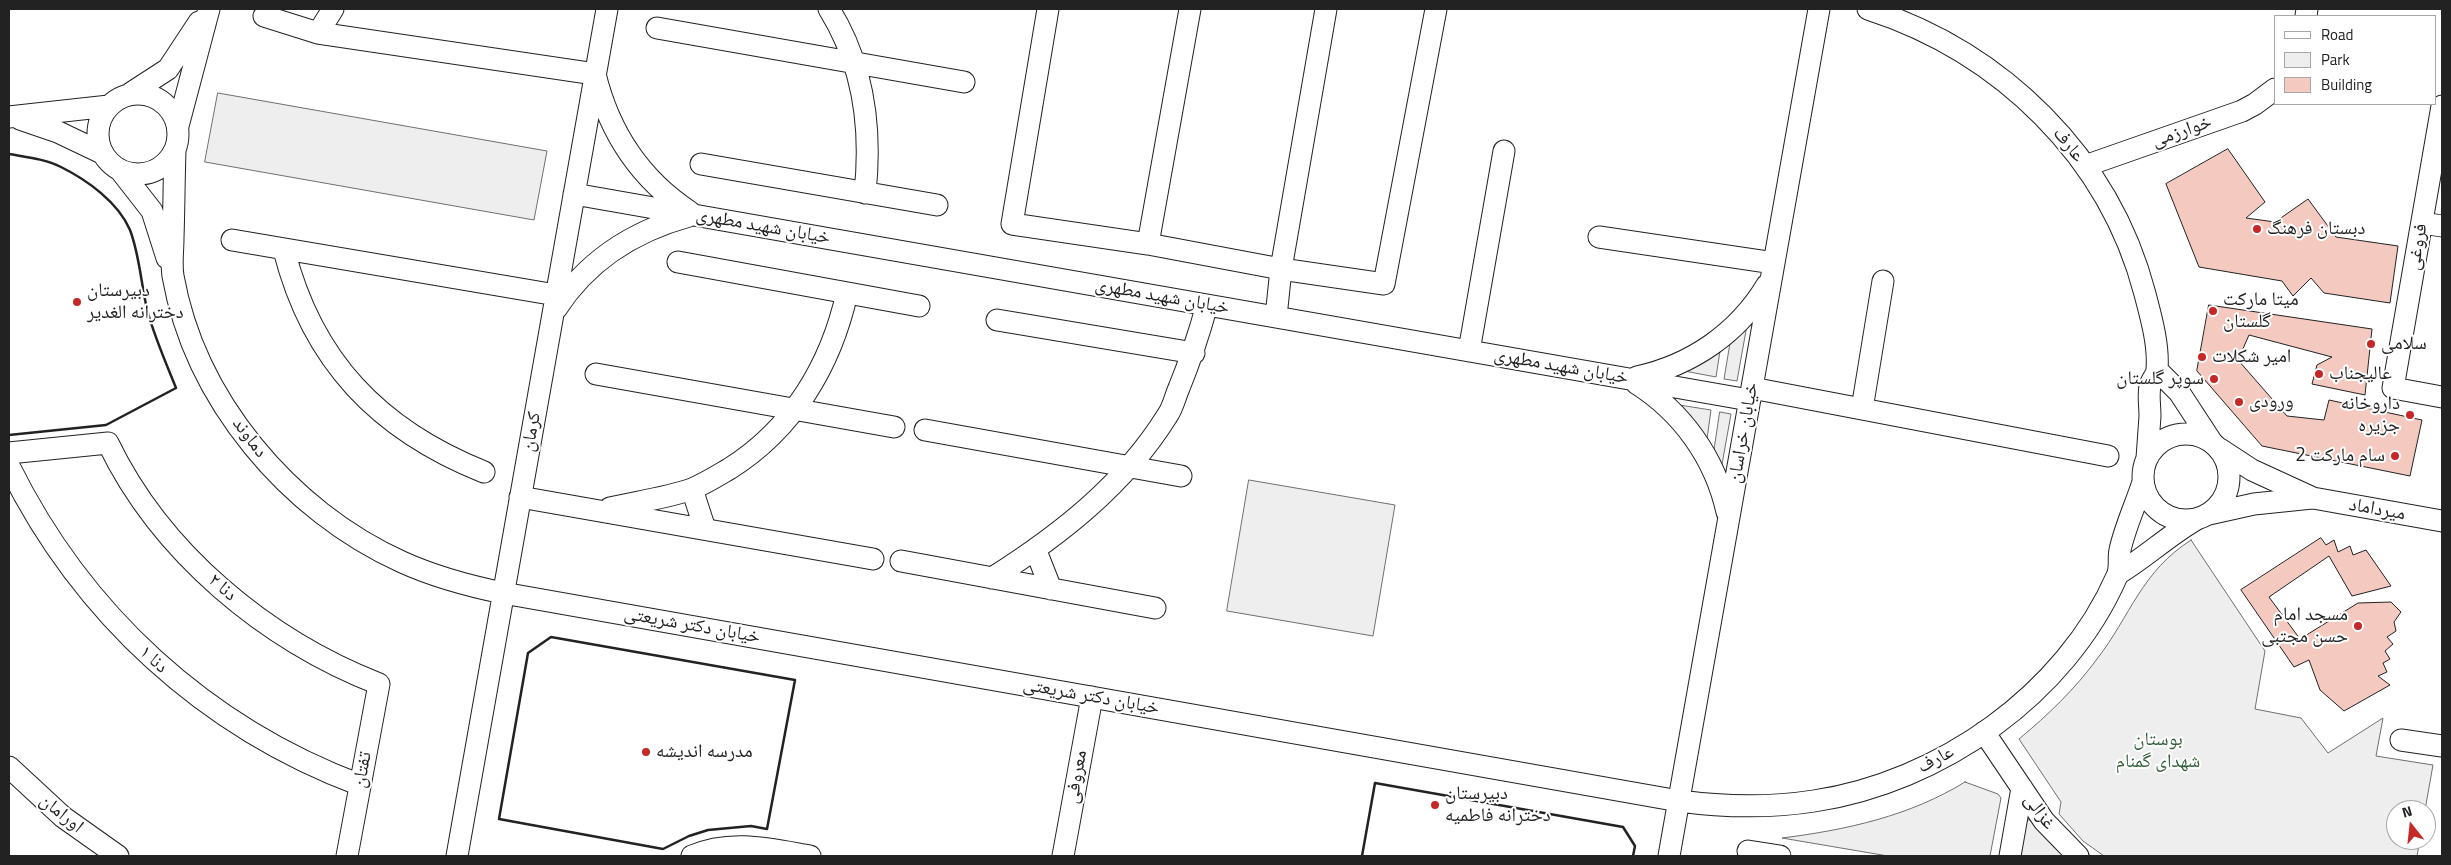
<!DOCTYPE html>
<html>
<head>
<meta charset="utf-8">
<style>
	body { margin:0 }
	#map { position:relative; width:2451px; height:865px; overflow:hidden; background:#fff; font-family:"Titillium Web",sans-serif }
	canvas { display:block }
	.frame { position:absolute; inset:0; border:10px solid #222; pointer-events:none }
	.legend { position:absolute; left:2274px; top:15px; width:162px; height:90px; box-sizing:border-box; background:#fff; border:1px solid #a7a7a7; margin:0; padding:6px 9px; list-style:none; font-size:15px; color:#222 }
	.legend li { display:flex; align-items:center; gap:10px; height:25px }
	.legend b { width:25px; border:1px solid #a7a7a7 }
	.north { position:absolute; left:2386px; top:800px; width:50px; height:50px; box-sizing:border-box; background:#fff; border:1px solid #a7a7a7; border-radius:50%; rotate:344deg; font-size:14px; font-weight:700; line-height:20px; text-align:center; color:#222 }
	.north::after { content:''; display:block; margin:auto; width:18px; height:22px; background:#c62828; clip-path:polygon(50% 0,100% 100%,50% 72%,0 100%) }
</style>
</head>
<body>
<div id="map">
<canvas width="2451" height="865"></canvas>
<div class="frame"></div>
<ul class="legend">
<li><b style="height:6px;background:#fff"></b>Road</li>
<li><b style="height:14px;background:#eee"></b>Park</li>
<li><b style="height:14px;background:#f3c9c0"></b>Building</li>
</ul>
<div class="north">N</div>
</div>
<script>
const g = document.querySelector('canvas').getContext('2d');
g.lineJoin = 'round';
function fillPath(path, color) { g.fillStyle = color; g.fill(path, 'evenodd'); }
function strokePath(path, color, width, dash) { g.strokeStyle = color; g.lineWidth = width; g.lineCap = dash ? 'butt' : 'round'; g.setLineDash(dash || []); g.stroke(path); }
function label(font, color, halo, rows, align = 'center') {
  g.font = font + ' "Titillium Web","Noto Naskh Arabic",sans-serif'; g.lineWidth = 4; g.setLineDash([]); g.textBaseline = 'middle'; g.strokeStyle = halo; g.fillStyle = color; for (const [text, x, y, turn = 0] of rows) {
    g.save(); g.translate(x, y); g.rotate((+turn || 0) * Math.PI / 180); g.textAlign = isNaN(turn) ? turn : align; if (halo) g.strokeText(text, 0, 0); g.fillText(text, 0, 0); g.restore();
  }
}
const green = new Path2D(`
	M218 93 547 151 534 220 205 162Z
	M1747 325 1737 381 1724 379 1730 343Z
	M1720 351 1716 377 1679 370Z
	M1673 404 1711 410 1707 439Z
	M1720 412 1731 414 1721 470 1714 451Z
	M1249 480 1395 505 1373 636 1227 611Z
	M2191 540 2265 651 2255 709 2301 718 2328 753 2383 718 2376 756 2433 765 2425 810H2396V840H2420L2417 856H2104L2083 841 2059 814 2061 802 2019 739C2048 715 2075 689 2097 659 2131 615 2141 572 2191 540Z
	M1965 782 1998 794 2001 798 1990 856H1888L1782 838C1846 830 1910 816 1965 782Z
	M2028 820H2031L2065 856H2016L2024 821Z`);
fillPath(green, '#eee');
strokePath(green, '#6f6f6f', 1);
const building = new Path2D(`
	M2228 149 2265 202 2246 218 2275 222 2308 199 2336 237 2398 246 2390 303 2324 293 2311 278 2293 296 2282 281 2199 267 2166 184Z
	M2209 305 2372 329 2365 395 2312 384 2317 365 2332 357 2249 335 2238 360 2287 416 2324 420 2329 400 2422 420 2410 476 2262 446 2197 371Z
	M2321 538 2326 545 2334 540 2338 552 2350 546 2353 555 2366 550 2391 586 2352 596 2329 556 2269 597 2300 639 2358 603 2391 602 2401 612 2394 622 2396 631 2387 637 2393 644 2385 651 2390 659 2383 663 2387 672 2378 676 2390 685 2344 711 2320 690 2309 660 2294 667 2241 590Z`);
fillPath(building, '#f3c9c0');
strokePath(building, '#222', 1);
const minor = new Path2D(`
	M829 9C864 65 872 128 865 193
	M1048 9 1012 224 1148 244 1281 269 1276 317
	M1326 9 1281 269 1384 284 1436 9
	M1868 9C2001 52 2109 156 2145 294 2151 317 2159 345 2157 369 2157 375 2151 380 2150 386 2148 395 2150 406 2150 416 2149 430 2148 444 2147 458
	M264 16 318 33 595 74C609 132 640 179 690 212
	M2306 16 2307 9
	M657 28 964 82
	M318 33 333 9
	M131 93 168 69 199 22
	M98 134a40 40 0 1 1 80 0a40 40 0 1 1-80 0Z
	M2442 106 2393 388 2442 397
	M9 117 109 106
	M20 119 58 132 102 153
	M178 126 209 9
	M175 151C174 180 174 209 173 238 173 251 171 264 173 276 195 400 289 511 402 562 435 577 469 586 503 593L1679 801C1724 807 1769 808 1814 801 1940 782 2065 695 2117 576 2121 568 2118 558 2120 550 2125 527 2136 504 2143 482
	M701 164 937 205
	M2085 166 2242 111 2255 104 2275 89
	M120 170 152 211 167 258
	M574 194 1749 400
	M2422 223 2442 226
	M1599 237 1774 263
	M232 240 556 295
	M1148 244 1190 9
	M284 250C312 361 379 430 484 472
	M678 262 919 306
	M556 309C587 261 634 231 689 216
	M997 320 1194 353
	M1469 351 1504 151
	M2157 370 2179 392 2211 441
	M596 374 894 427
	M1637 377C1692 365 1738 333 1767 285
	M1636 383C1682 412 1715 458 1727 512
	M1752 388 2108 456
	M1862 409 1883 281
	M925 430 1181 476
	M2143 477a43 43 0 1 1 86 0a43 43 0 1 1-86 0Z
	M2220 449 2252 470 2313 498 2442 521
	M9 453 108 443C161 553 266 640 379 684L347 856
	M9 466C82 614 205 727 360 785
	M692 489 705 529
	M520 497 873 559
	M610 508C636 502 666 498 692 489 704 484 717 476 729 469 793 429 831 365 847 293
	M2209 514 2254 504 2312 498
	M1036 551 1051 589
	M901 561 1155 608
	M2118 574C2146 557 2169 535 2197 519
	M992 578C1060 535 1124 485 1167 416 1173 408 1175 397 1179 388 1190 361 1199 334 1207 305
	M1984 732 2044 821 2078 856
	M2401 740 2442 746
	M9 767 63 817 118 856
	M1748 851 1780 856
	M457 856 607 9
	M692 856C731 839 770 849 810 856
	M1063 856 1092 697
	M1669 856 1819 9
	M2010 856 2022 788`);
strokePath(minor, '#222', 23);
strokePath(minor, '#fff', 21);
strokePath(new Path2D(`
	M9 154C26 157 45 159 61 167 87 180 118 202 130 230 140 256 141 286 148 313 155 338 166 363 176 388L106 425 9 435
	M551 637 795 680 767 829 751 826 708 830 689 836 663 849 499 819 528 653Z
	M1362 856 1375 783 1623 827 1635 846 1633 856`), '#222', 2.5);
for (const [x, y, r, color] of [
	[2257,229,5,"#c62828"],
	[77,302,5,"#c62828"],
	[2213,311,5,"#c62828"],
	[2371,344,5,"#c62828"],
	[2202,357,5,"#c62828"],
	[2319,374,5,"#c62828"],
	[2214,379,5,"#c62828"],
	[2239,402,5,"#c62828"],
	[2410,415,5,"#c62828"],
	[2395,456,5,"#c62828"],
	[2358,626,5,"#c62828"],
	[646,752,5,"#c62828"],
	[1435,805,5,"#c62828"]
]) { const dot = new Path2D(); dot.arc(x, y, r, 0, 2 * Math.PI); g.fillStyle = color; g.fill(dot); strokePath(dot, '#fff', 2); }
label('19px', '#222', '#fff', [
	["خوارزمی",2182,132,-19],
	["عارف",2068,145,51],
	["خیابان شهید مطهری",763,227,10],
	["فروغی",2418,247,-80],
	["خیابان شهید مطهری",1162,297,10],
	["خیابان شهید مطهری",1561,367,10],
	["کرمان",532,432,-80],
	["خیابان خراسان",1744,433,-80],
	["دماوند",249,438,53],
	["میرداماد",2377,510,10],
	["دنا ۲",222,588,41],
	["خیابان دکتر شریعتی",692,626,10],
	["دنا ۱",153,660,42],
	["خیابان دکتر شریعتی",1091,697,10],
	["عارف",1936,760,-28],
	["تفتان",363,770,-80],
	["معروفی",1077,777,-80],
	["غزالی",2039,812,54],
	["اورامان",61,814,39]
]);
label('19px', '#222', '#fff', [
	["دبستان فرهنگ",2267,229],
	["دبیرستان",87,291],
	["دخترانه الغدیر",87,313],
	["میتا مارکت",2223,300],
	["گلستان",2223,322],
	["سلامی",2381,344],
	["امیر شکلات",2212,357],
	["عالیجناب",2329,374],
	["سوپر گلستان",2204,379,"right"],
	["ورودی",2249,402],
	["داروخانه",2400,404,"right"],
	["جزیره",2400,426,"right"],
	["سام مارکت 2",2385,456,"right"],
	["مسجد امام",2348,615,"right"],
	["حسن مجتبی",2348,637,"right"],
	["مدرسه اندیشه",656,752],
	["دبیرستان",1445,794],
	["دخترانه فاطمیه",1445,816]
], 'left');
label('19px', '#2f5e38', '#fff', [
	["بوستان",2158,740],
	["شهدای گمنام",2158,762]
]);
</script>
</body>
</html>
